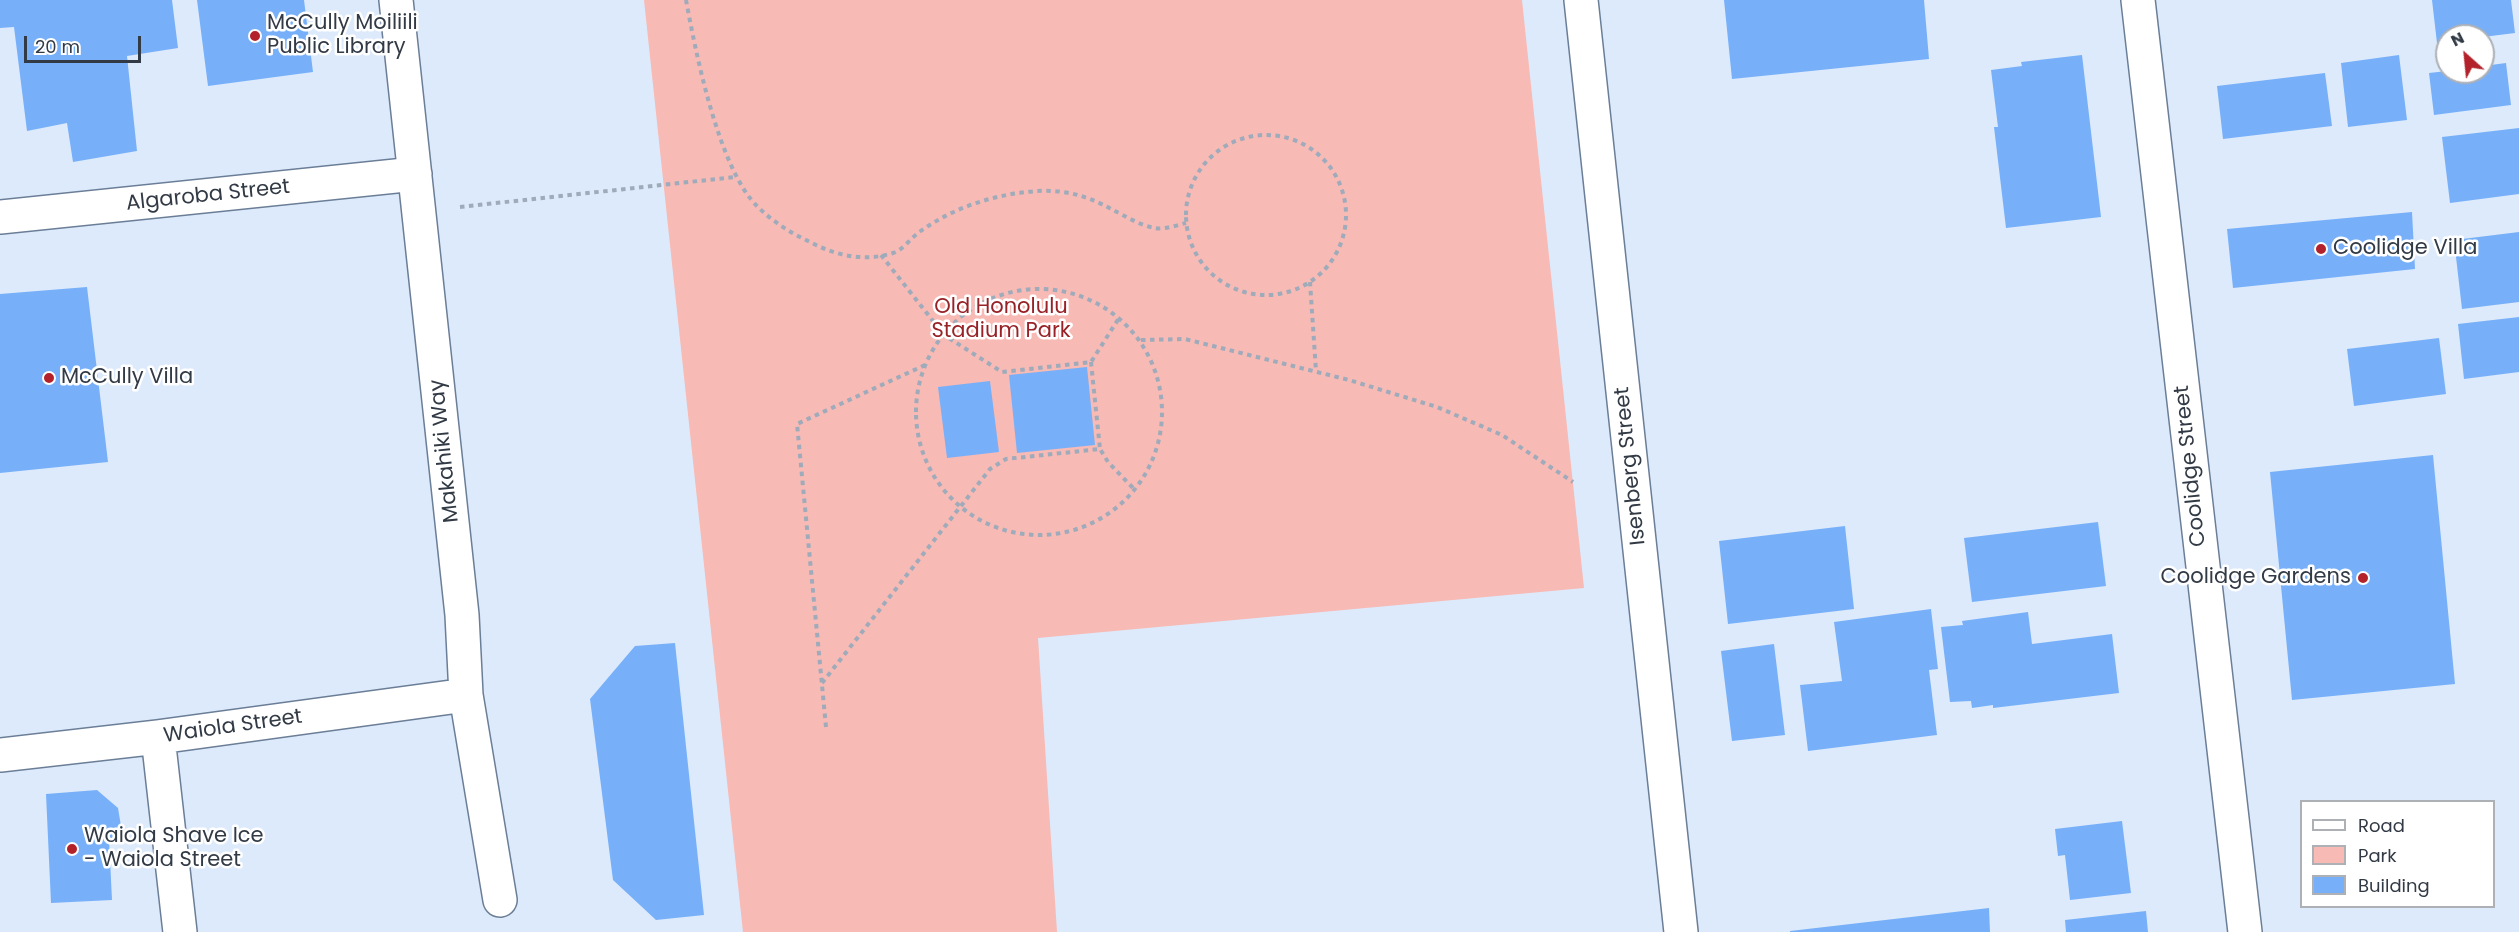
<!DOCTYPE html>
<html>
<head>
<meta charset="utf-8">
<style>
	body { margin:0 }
	#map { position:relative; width:2519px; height:932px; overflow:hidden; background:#ddeafb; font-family:Poppins,sans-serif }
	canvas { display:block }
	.legend { position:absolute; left:2300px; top:800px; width:195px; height:108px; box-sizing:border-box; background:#fff; border:2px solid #adb0b5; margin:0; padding:8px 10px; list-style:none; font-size:18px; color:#323a45 }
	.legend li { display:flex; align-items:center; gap:12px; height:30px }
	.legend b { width:30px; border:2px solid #adb0b5 }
	.north { position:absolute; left:2435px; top:24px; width:60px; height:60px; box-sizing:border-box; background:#fff; border:2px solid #adb0b5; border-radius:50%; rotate:333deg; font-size:16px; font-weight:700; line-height:24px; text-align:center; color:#323a45 }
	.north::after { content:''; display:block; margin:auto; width:21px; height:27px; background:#b3222b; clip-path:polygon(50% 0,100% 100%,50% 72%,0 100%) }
	.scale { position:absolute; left:24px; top:36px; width:117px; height:27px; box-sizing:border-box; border:3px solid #323a45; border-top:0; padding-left:8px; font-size:18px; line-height:21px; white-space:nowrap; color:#323a45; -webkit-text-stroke:4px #fff; paint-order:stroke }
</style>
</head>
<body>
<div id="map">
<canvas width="2519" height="932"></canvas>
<ul class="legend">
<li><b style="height:8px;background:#fff"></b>Road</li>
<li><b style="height:16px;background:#f7bab5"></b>Park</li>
<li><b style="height:16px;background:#77b0f9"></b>Building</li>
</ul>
<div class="north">N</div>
<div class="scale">20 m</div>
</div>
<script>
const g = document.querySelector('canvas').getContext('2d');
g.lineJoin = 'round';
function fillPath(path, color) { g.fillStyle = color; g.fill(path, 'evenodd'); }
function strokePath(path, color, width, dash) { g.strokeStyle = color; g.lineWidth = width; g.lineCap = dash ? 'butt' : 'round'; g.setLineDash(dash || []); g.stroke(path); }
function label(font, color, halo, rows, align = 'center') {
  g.font = font + ' Poppins,sans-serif'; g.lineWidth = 5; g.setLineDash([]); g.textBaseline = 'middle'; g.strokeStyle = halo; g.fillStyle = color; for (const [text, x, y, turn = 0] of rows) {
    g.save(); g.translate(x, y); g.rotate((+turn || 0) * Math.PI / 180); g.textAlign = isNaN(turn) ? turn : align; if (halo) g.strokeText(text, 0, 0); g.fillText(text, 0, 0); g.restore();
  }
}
fillPath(new Path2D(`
	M644 0H1522L1584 588 1038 638 1057 932H743Z`), '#f7bab5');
fillPath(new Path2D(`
	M0 0H172L178 48 127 56 137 151 73 162 67 123 27 131 14 27 0 28Z
	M197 0H304L313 72 208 86Z
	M1724 0H1924L1929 59 1732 79Z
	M2432 0H2511L2515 33 2483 37 2447 36V42L2437 43Z
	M2082 55 2101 217 2006 228 1994 127H1998L1991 70 2022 66 2021 62Z
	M2399 55 2407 120 2348 127 2341 63Z
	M2506 63 2511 105 2434 115 2429 73 2447 71 2483 72V66Z
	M2325 73 2332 126 2223 139 2217 86Z
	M2519 128V194L2450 203 2442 137Z
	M2412 212 2415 269 2233 288 2227 229Z
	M2519 232V302L2462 309 2454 240Z
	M87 287 108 462 0 473V294Z
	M2519 317V372L2464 379 2458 324Z
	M2439 338 2446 394 2354 406 2347 349Z
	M1087 367 1095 445 1017 453 1009 375Z
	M990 381 999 452 947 458 938 387Z
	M2433 455 2455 684 2292 700 2270 472Z
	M2098 522 2106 586 1972 602 1964 538Z
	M1845 526 1854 609 1728 624 1719 541Z
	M1931 609 1938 669 1929 670 1937 735 1808 751 1800 685 1842 681 1834 622Z
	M2028 612 2032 644 2112 634 2119 693 1993 708V705L1972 708 1971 701 1950 702 1941 627 1963 625 1962 621Z
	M675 643 704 915 656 920 613 880 590 699 635 646Z
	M1774 644 1785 735 1732 741 1721 651Z
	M97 790 118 808 123 838 109 839 112 900 51 903 46 794Z
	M2122 821 2131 893 2070 900 2065 855 2058 856 2055 829Z
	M1989 908 1990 932H1790V931Z
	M2146 911 2148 932H2066L2065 920Z`), '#77b0f9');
const minor = new Path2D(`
	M396 0 462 615 466 695 500 900
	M1581 0 1681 932
	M2138 0 2245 932
	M0 217 415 174
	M158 737 180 932
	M0 755 158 737 466 695`);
strokePath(minor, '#6b7e97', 36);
strokePath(new Path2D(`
	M686 0C696 54 719 170 758 207 773 222 791 233 810 242 836 256 865 262 893 253 903 250 910 239 918 233 949 210 988 196 1027 192 1060 188 1084 194 1113 210 1125 216 1141 226 1155 228 1164 230 1177 225 1186 223
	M1186 215a80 80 0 1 1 160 0a80 80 0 1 1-160 0Z
	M460 207 735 177
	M881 255 944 335 1002 372 1091 362 1119 318
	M1310 282 1316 371
	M916 412a123 123 0 1 1 246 0a123 123 0 1 1-246 0Z
	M1141 340 1185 339 1349 380 1437 407 1502 435 1573 482
	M1091 362 1100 449
	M822 683 990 469 1006 459 1100 449 1108 462 1135 490
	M826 727 797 424 925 365`), '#9fabba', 4, [4.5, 4.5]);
strokePath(minor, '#fff', 33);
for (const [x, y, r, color] of [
	[255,36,6,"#b3222b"],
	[2321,249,6,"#b3222b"],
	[49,378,6,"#b3222b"],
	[2363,578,6,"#b3222b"],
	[72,849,6,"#b3222b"]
]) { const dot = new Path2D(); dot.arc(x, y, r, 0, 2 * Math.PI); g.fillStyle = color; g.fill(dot); strokePath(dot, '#fff', 2); }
label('21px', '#323a45', '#fff', [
	["McCully Moiliili",267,24],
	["Public Library",267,48],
	["Coolidge Villa",2333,249],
	["McCully Villa",61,378],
	["Coolidge Gardens",2351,578,"right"],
	["Waiola Shave Ice",84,837],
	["- Waiola Street",84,861]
], 'left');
label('21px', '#323a45', '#fff', [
	["Algaroba Street",208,196,-6],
	["Makahiki Way",445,451,-96],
	["Isenberg Street",1631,466,-96],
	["Coolidge Street",2191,466,-96],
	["Waiola Street",233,727,-8]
]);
label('21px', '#972227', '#fff', [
	["Old Honolulu",1001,308],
	["Stadium Park",1001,332]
]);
</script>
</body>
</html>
